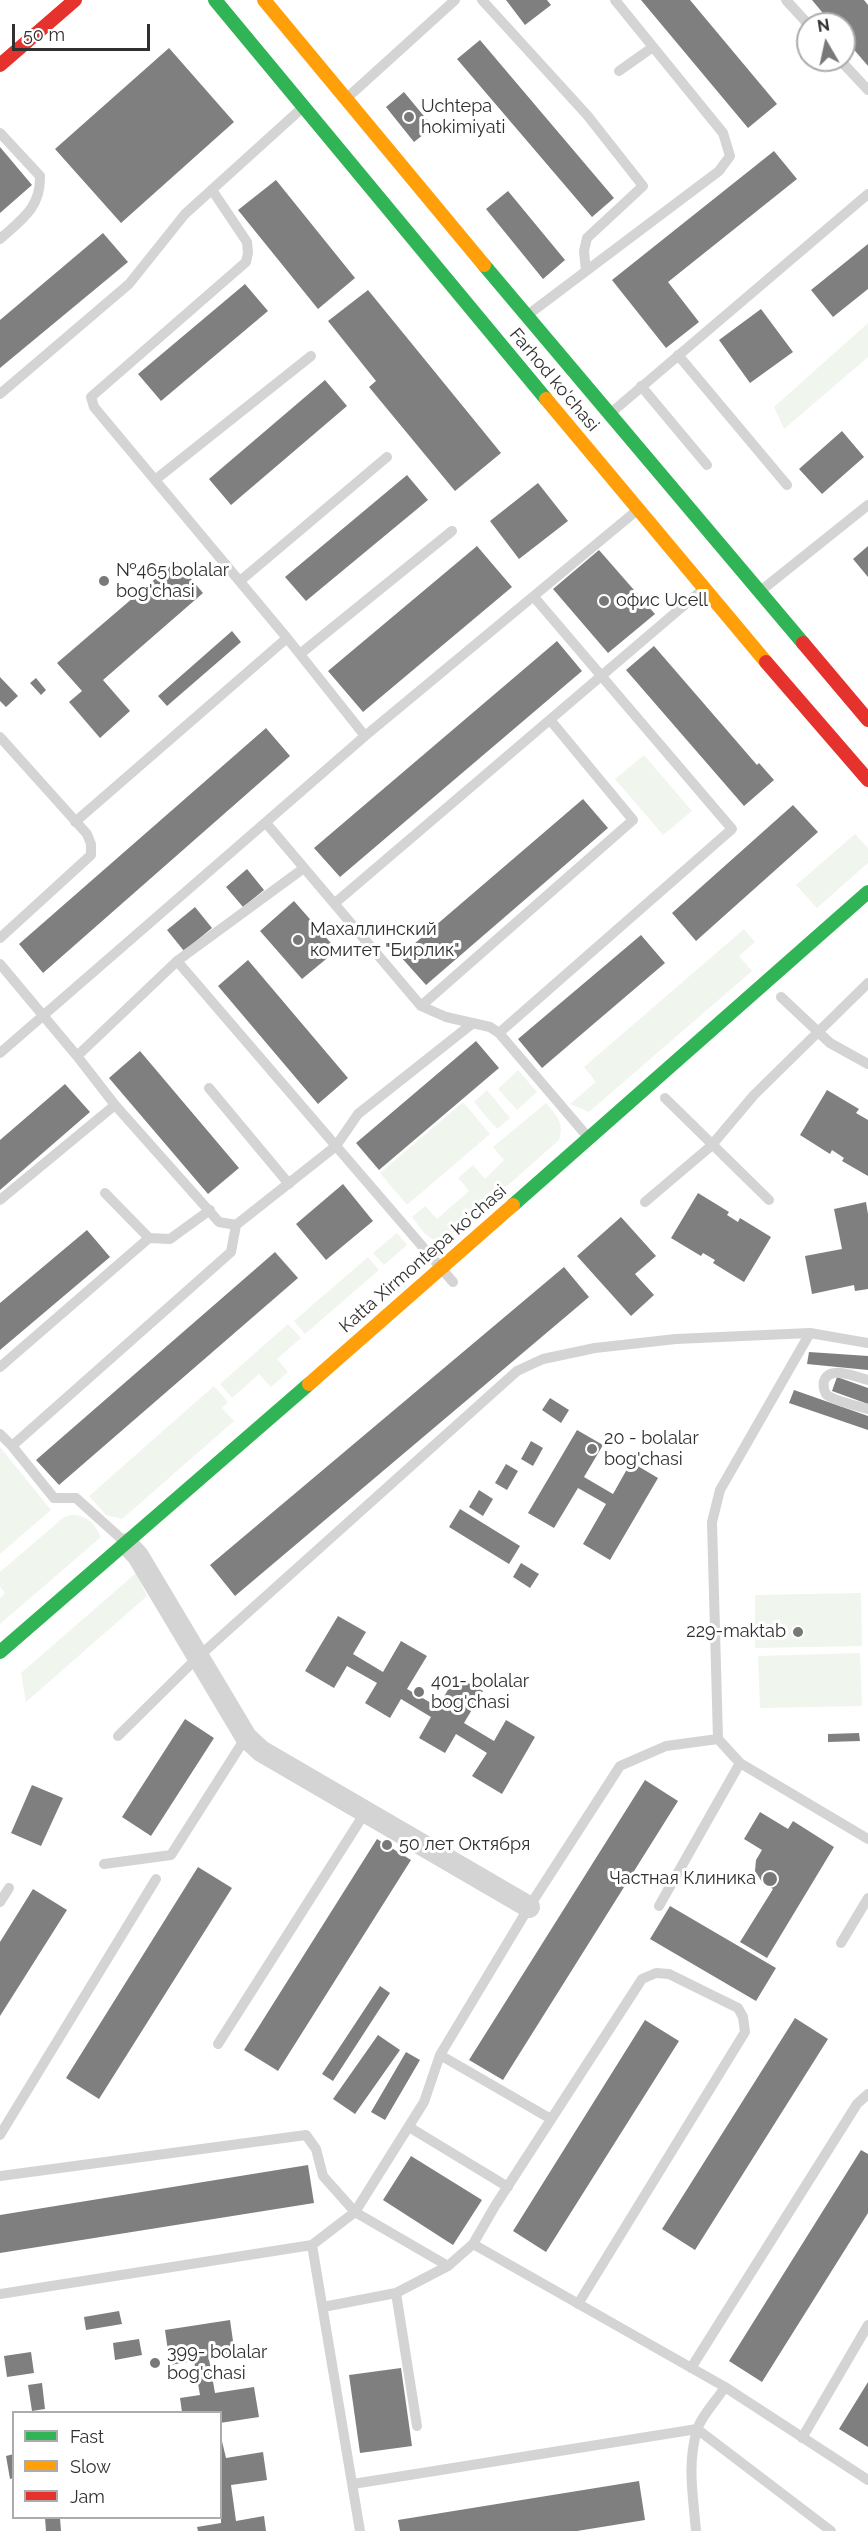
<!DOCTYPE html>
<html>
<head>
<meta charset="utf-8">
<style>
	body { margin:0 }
	#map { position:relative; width:868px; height:2531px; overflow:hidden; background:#fff; font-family:Raleway,sans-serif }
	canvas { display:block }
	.legend { position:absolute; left:12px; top:2411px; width:210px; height:108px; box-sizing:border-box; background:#fff; border:2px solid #acacac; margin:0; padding:8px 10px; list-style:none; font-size:18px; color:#303030 }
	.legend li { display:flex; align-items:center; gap:12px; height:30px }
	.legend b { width:30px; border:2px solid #acacac }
	.north { position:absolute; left:796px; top:12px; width:60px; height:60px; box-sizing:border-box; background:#fff; border:2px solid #acacac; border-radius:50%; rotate:351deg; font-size:16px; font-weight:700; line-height:24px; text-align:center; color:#303030 }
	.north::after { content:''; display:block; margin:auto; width:21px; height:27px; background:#787878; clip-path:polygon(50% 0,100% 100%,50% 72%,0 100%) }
	.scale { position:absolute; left:12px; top:24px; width:138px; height:27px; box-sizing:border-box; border:3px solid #303030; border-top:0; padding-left:8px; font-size:18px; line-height:21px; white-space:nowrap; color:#303030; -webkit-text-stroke:4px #fff; paint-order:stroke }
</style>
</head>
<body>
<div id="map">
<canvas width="868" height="2531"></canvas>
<ul class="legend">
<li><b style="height:8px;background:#30b455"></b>Fast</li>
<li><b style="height:8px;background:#ff9f0a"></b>Slow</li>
<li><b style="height:8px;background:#e5322d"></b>Jam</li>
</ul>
<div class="north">N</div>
<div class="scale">50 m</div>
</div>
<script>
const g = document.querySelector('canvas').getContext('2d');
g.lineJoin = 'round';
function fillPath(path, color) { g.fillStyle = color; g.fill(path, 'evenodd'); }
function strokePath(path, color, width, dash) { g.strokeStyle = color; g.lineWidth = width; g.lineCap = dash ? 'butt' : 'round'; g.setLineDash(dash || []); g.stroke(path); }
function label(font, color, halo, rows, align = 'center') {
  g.font = font + ' Raleway,sans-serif'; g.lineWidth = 6; g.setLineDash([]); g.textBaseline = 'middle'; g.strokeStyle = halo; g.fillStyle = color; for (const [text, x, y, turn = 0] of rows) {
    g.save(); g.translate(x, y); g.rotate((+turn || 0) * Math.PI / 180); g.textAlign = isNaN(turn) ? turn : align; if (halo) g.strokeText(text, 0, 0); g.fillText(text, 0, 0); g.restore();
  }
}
fillPath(new Path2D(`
	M868 323V357L784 429 774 407Z
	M644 755 692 811 663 835 615 779Z
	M855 834 868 848V863L817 908 796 885Z
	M744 929 755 942 739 956 752 971 589 1112 570 1104 596 1082 584 1067Z
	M518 1070 537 1092 517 1110 498 1089Z
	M487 1090 510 1118 497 1129 474 1102Z
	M463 1102 490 1134 407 1205 380 1173Z
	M546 1103C556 1115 565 1123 559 1140L447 1239C430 1246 421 1228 412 1217L425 1206 437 1219 469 1191 458 1178 473 1165 485 1179 504 1160 493 1147Z
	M397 1233 407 1245 384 1265 373 1253Z
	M368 1257 379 1270 305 1334 294 1321Z
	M288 1324 301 1338 277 1359 288 1372 271 1387 259 1374 232 1398 220 1384Z
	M214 1386 228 1402 222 1408 234 1421 122 1519 106 1515 89 1496Z
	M0 1447 51 1510 0 1554Z
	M71 1515C87 1515 94 1523 101 1537L0 1624V1598L5 1593 0 1587V1572L64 1517Z
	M136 1573 147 1596 26 1702 21 1673Z
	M861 1593 862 1646 755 1648V1595Z
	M860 1653 862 1706 760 1708 758 1656Z`), '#f0f5ed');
fillPath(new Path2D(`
	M506 0H547L551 5 525 25Z
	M641 0H690L777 104 748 128Z
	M812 0H864L868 5V66L844 38V24H832Z
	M480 40 614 198 592 217 457 59Z
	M169 48 234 122 121 223 55 149Z
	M404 92 433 127 414 142 386 107Z
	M0 147 32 185 0 213Z
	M774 151 797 179 668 282 699 322 666 348 612 280Z
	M276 180 355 278 318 309 238 210Z
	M508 191 565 260 543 279 486 209Z
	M103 233 128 262 0 368V320Z
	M868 244V289L833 317 811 290Z
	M245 284 268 311 161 401 138 374Z
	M368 290 501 453 455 491 369 387 376 381 328 321Z
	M761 309 793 352 750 383 719 340Z
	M325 380 347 406 231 505 209 479Z
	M842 431 864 457 822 494 799 469Z
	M407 475 428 500 306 601 285 577Z
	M538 483 568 521 519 559 490 521Z
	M477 546 512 587 363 712 328 671Z
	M868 546V577L853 559Z
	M599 550 655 614 608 653 553 589Z
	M176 561 203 593 103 680 130 711 100 738 69 702 82 691 57 663Z
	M232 631 241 642 167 706 158 696Z
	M557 641 582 671 340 877 314 848Z
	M654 646 757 765 759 763 774 780 744 806 626 670Z
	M0 677 18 696 6 707 0 701Z
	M36 678 46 690 41 695 30 683Z
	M266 728 290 756 43 973 19 944Z
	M583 799 608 828 426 985 400 956Z
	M793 805 818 832 696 941 672 913Z
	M247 869 264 890 243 907 226 887Z
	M294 901 337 950 302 979 260 931Z
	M195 907 212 928 184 951 167 930Z
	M641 935 665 963 542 1068 518 1039Z
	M248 960 348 1078 318 1104 218 986Z
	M476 1041 499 1068 379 1170 356 1143Z
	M140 1051 239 1168 208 1194 109 1078Z
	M65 1084 90 1112 0 1190V1140Z
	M827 1090 859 1109 856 1113 868 1120V1176L842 1161 844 1158 832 1150 830 1154 800 1135Z
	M343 1184 373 1221 326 1260 296 1224Z
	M698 1193 729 1212 727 1215 738 1222 740 1218 771 1237 744 1282 713 1263 715 1260 703 1253 701 1256 671 1238Z
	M866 1202 868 1214V1289L855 1291 854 1285 812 1294 805 1256 842 1249 834 1209Z
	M621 1217 656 1256 635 1274 654 1295 631 1316 577 1256Z
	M87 1230 110 1257 0 1350V1303Z
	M275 1252 298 1278 59 1485 36 1460Z
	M564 1267 589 1297 235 1596 210 1565Z
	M809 1352 868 1356V1370L807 1364Z
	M837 1377 868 1388V1404L832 1391Z
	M794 1390 868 1416V1430L789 1403Z
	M550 1398 569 1410 561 1423 542 1410Z
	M577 1430 603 1445 584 1477 613 1494 631 1462 658 1478 610 1560 583 1544 606 1504 578 1488 554 1528 528 1513Z
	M531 1441 543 1448 533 1466 521 1459Z
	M506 1464 518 1471 507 1490 495 1483Z
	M479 1490 493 1499 483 1516 469 1507Z
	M460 1509 520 1546 509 1564 449 1527Z
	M521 1563 539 1574 530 1588 513 1577Z
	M338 1616 366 1632 353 1654 383 1672 401 1641 427 1656 407 1689 438 1707 456 1676 483 1691 464 1723 494 1741 506 1720 535 1737 502 1794 472 1776 487 1753 456 1734 445 1753 419 1738 431 1717 401 1699 390 1718 365 1703 377 1683 347 1666 334 1688 305 1671Z
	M185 1719 214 1738 151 1836 122 1817Z
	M859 1733 860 1741 828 1742V1734Z
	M645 1780 678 1801 503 2080 469 2060Z
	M32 1785 63 1798 41 1846 11 1833Z
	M760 1812 788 1829 793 1821 834 1847 767 1958 740 1942 773 1889 762 1882 755 1871 756 1860 762 1850 744 1839Z
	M377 1839 411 1860 278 2071 244 2050Z
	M198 1867 232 1888 99 2099 66 2078Z
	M33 1889 67 1910 0 2016V1942Z
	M670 1906 776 1968 756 2001 650 1939Z
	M380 1986 390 1993 333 2081 322 2074Z
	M795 2018 828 2039 695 2250 662 2229Z
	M645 2020 679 2041 546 2252 513 2231Z
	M378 2035 400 2050 355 2114 333 2099Z
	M406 2052 420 2060 385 2120 371 2112Z
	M861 2150 868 2154V2213L762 2382 729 2361Z
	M411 2156 482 2200 453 2245 383 2200Z
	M308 2165 314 2203 0 2253V2215Z
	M119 2311 122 2324 86 2330 84 2317Z
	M230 2320 235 2355 209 2359 215 2393 254 2387 259 2417 220 2423V2412H182L180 2398 200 2395 194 2361 170 2365 165 2330Z
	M139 2339 142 2355 115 2360 113 2343Z
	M31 2352 34 2373 7 2377 4 2356Z
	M401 2368 412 2446 360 2453 349 2375Z
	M868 2382V2447L839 2429Z
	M42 2383 45 2409 32 2411 28 2385Z
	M220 2433 226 2458 263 2452 267 2480 231 2485 236 2521 264 2516 266 2531H198L197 2527 221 2523Z
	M14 2454V2478L10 2479 6 2456Z
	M639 2481 645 2520 577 2531H400L398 2520Z
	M45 2518H60L61 2531H46Z`), '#7f7f7f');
strokePath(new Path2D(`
	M482 0 587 115 643 186 587 238 584 251 586 271
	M786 0 808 24
	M840 60 868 90
	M619 71 653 47
	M348 97 455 0
	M0 133 40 176C41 208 21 220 0 239
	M212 190 247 242 248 253 246 262 91 397 94 407 287 638
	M529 314 719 171 730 156 723 133 615 0
	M678 355 787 485
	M641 386 707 465
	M0 394 129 284 185 214 301 109
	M612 412 868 194
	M155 480 311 356
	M240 581 387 457
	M763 589 868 505
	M300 654 452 531
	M365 736 635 512
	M0 737 87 834 91 844V855L0 938
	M266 823 421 1006 446 1017 490 1027 499 1033 587 1136
	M335 903 702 590
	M177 961 336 1146 358 1114 473 1023
	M0 964 77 1056 115 1105 219 1222 236 1225
	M781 997 830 1043 868 1064
	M421 1006 633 820 551 721
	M499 1033 732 829 534 597
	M0 1053 365 736 287 638 75 822
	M77 1056 177 961 304 868
	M209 1088 289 1184
	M665 1098 769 1200
	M105 1193 149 1238 170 1239 210 1210
	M0 1200 115 1105
	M645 1202 711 1146 754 1095 868 983
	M810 1333 720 1490 712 1522 718 1739 740 1763 868 1839
	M0 1367 149 1238
	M868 1380C857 1377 830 1365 824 1381 823 1385 824 1392 827 1395 834 1401 858 1406 868 1409
	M0 1434 12 1446 231 1252 236 1225 336 1146 453 1282
	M12 1446 54 1498H76L126 1543
	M118 1736 197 1658 517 1371 543 1359 595 1348 676 1339 810 1333 868 1343
	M104 1864 171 1855 246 1737
	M0 1902 9 1888
	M659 1906 740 1763
	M841 1943 868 1898
	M218 2044 366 1811
	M440 2055 551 2119
	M409 2127 508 2187
	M0 2135 156 1879
	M0 2176 306 2135 316 2149 323 2176 355 2212 312 2245 0 2294
	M312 2245 360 2531
	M448 2266 355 2212 424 2102 440 2055 529 1907 620 1766 666 1746 718 1739
	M578 2304 745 2032 743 2017 738 2008 669 1974 656 1973 642 1979 495 2206 473 2244 725 2387 868 2480
	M323 2307 396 2293
	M691 2368 857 2104 868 2094
	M417 2426 396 2293 448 2266 473 2244
	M802 2438 868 2325
	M353 2484 697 2429 831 2531
	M696 2531C693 2495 687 2464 697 2430 701 2416 717 2400 725 2387`), '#d4d4d4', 10);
strokePath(new Path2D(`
	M127 1544 138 1556 246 1737 261 1751 529 1907`), '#d4d4d4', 22);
strokePath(new Path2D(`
	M215 0 546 399
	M484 265 803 643
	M513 1205 868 892
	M0 1652 309 1384`), '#30b455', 14);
strokePath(new Path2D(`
	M264 0 484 265
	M546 399 766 662
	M309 1384 513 1205`), '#ff9f0a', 14);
strokePath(new Path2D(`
	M0 65 75 0
	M803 643 868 720
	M766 662 868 780`), '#e5322d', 14);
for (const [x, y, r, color] of [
	[409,117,6,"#787878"],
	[104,581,6,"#787878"],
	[604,601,6,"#787878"],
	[298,940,6,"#787878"],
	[592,1449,6,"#787878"],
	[798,1632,6,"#787878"],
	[419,1692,6,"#787878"],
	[387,1845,6,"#787878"],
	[770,1879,8,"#787878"],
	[155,2363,6,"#787878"]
]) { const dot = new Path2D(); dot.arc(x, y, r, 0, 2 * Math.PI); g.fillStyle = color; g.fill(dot); strokePath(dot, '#fff', 2); }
label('18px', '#303030', '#fff', [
	["Uchtepa",421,107],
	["hokimiyati",421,128],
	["№465 bolalar",116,571],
	["bog'chasi",116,592],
	["офис Ucell",616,601],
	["Махаллинский",310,930],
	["комитет \"Бирлик\"",310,951],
	["20 - bolalar",604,1439],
	["bog'chasi",604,1460],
	["229-maktab",786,1632,"right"],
	["401- bolalar",431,1682],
	["bog'chasi",431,1703],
	["50 лет Октября",399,1845],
	["Частная Клиника",756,1879,"right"],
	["399- bolalar",167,2353],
	["bog'chasi",167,2374]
], 'left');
label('18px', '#303030', '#fff', [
	["Farhod ko'chasi",554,380,50],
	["Katta Xirmontepa koʻchasi",423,1259,-41]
]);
</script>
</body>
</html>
